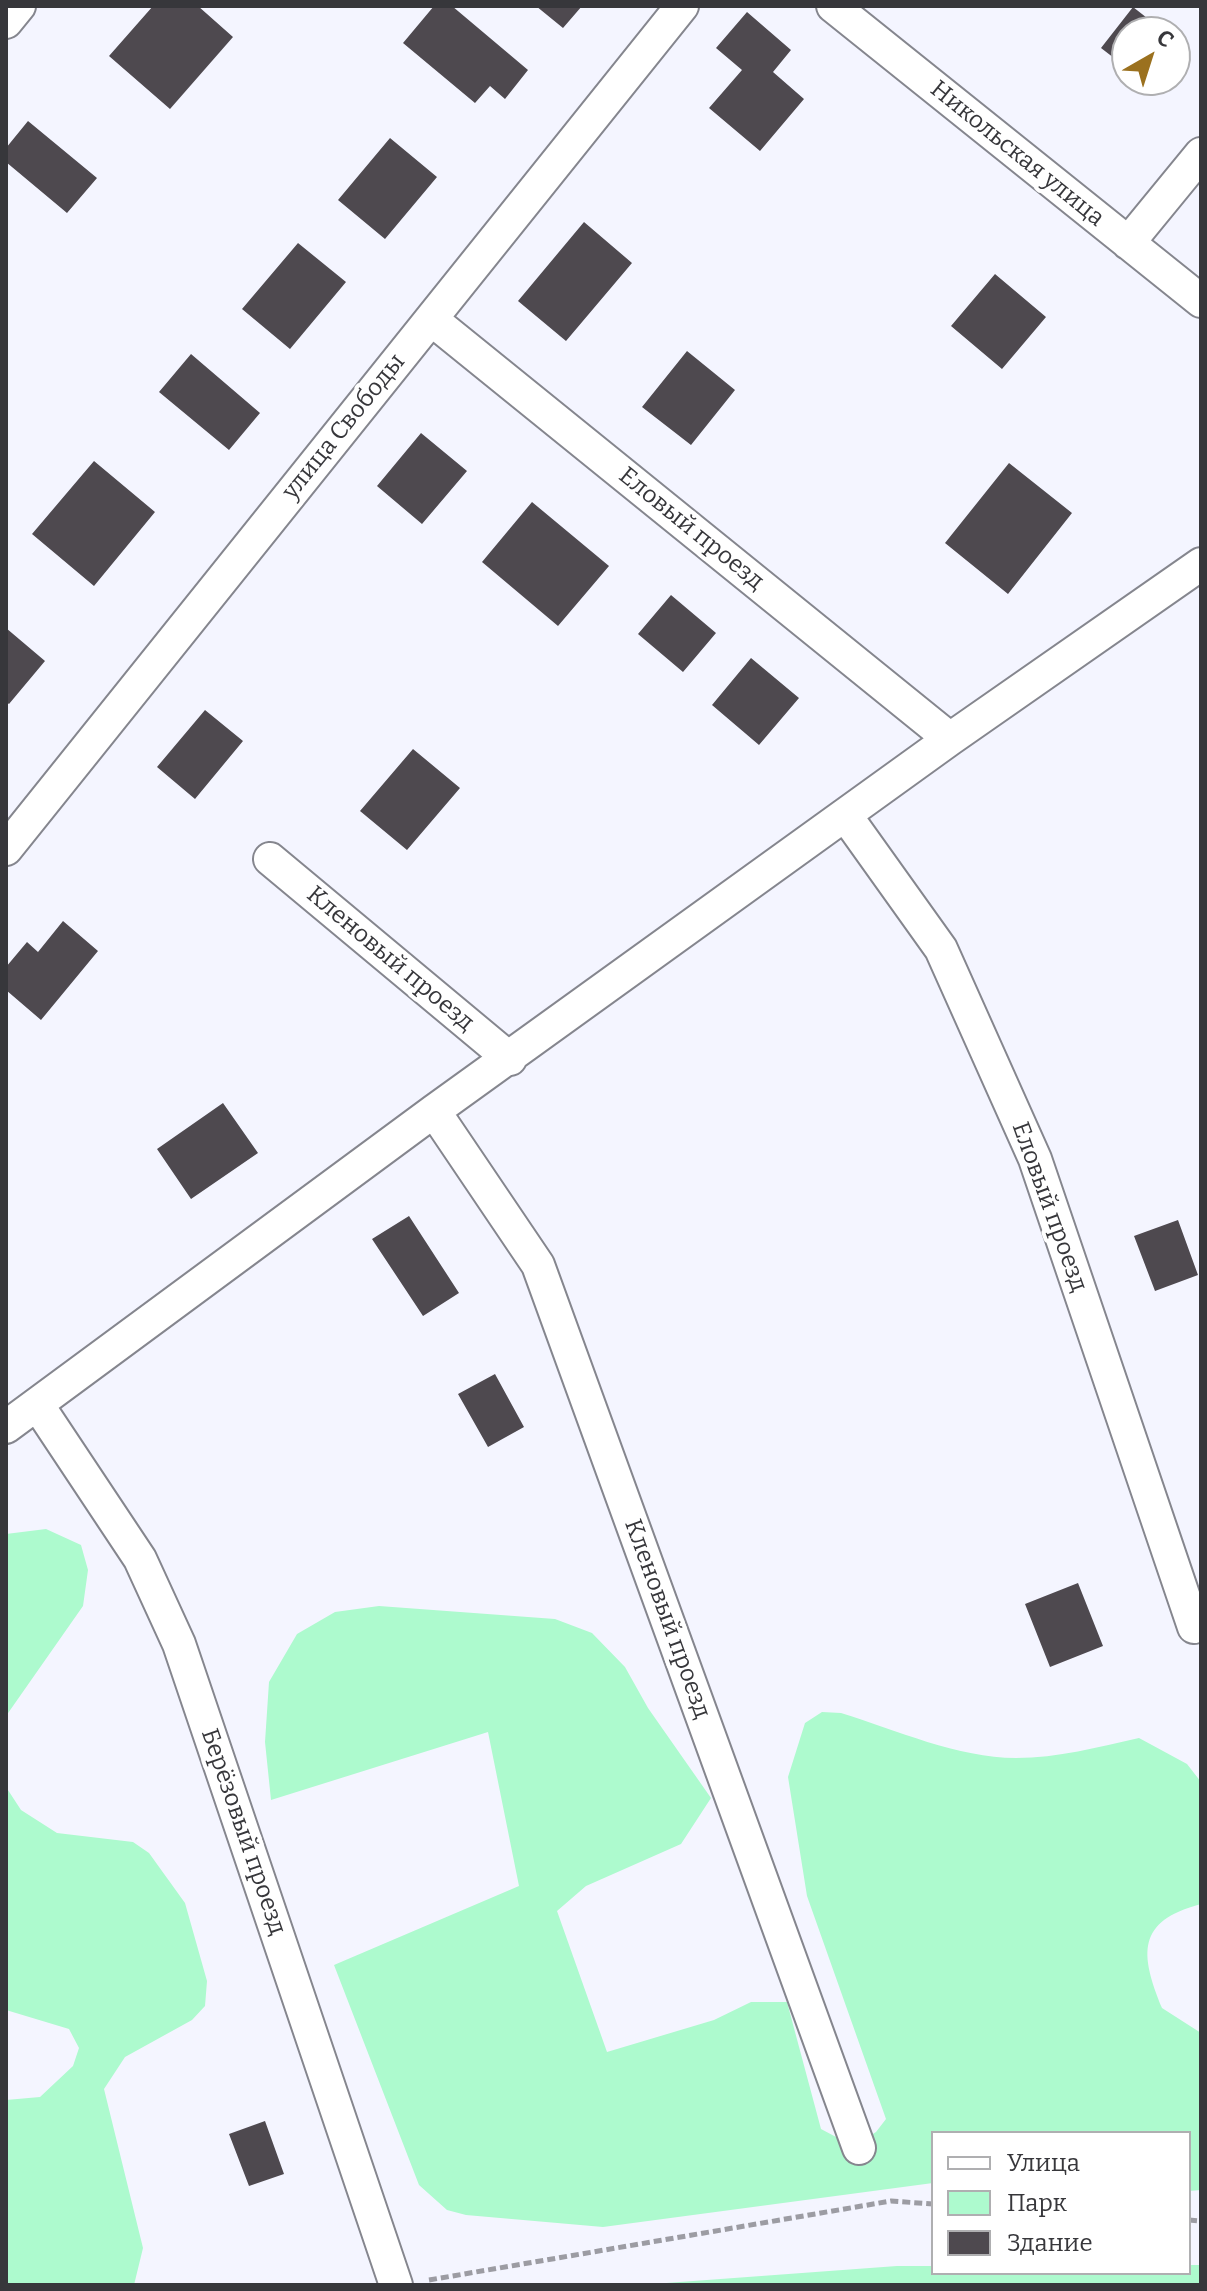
<!DOCTYPE html>
<html>
<head>
<meta charset="utf-8">
<style>
	body { margin:0 }
	#map { position:relative; width:1207px; height:2291px; overflow:hidden; background:#f4f5ff; font-family:Bitter,serif }
	canvas { display:block }
	.frame { position:absolute; inset:0; border:8px solid #37373b; pointer-events:none }
	.legend { position:absolute; left:931px; top:2131px; width:260px; height:144px; box-sizing:border-box; background:#fff; border:2px solid #afafb1; margin:0; padding:10px 14px; list-style:none; font-size:24px; color:#37373b }
	.legend li { display:flex; align-items:center; gap:16px; height:40px }
	.legend b { width:40px; border:2px solid #afafb1 }
	.north { position:absolute; left:1111px; top:16px; width:80px; height:80px; box-sizing:border-box; background:#fff; border:2px solid #afafb1; border-radius:50%; rotate:39deg; font-size:22px; font-weight:700; line-height:32px; text-align:center; color:#37373b }
	.north::after { content:''; display:block; margin:auto; width:28px; height:36px; background:#9b711f; clip-path:polygon(50% 0,100% 100%,50% 72%,0 100%) }
</style>
</head>
<body>
<div id="map">
<canvas width="1207" height="2291"></canvas>
<div class="frame"></div>
<ul class="legend">
<li><b style="height:10px;background:#fff"></b>Улица</li>
<li><b style="height:22px;background:#adface"></b>Парк</li>
<li><b style="height:22px;background:#4e494f"></b>Здание</li>
</ul>
<div class="north">С</div>
</div>
<script>
const g = document.querySelector('canvas').getContext('2d');
g.lineJoin = 'round';
function fillPath(path, color) { g.fillStyle = color; g.fill(path, 'evenodd'); }
function strokePath(path, color, width, dash) { g.strokeStyle = color; g.lineWidth = width; g.lineCap = dash ? 'butt' : 'round'; g.setLineDash(dash || []); g.stroke(path); }
function label(font, color, halo, rows, align = 'center') {
  g.font = font + ' Bitter,serif'; g.lineWidth = 8; g.setLineDash([]); g.textBaseline = 'middle'; g.strokeStyle = halo; g.fillStyle = color; for (const [text, x, y, turn = 0] of rows) {
    g.save(); g.translate(x, y); g.rotate((+turn || 0) * Math.PI / 180); g.textAlign = isNaN(turn) ? turn : align; if (halo) g.strokeText(text, 0, 0); g.fillText(text, 0, 0); g.restore();
  }
}
fillPath(new Path2D(`
	M46 1529 81 1545 88 1570 83 1606 6 1716V1534Z
	M379 1606 555 1619 592 1633 625 1667 648 1708 711 1798 681 1844 586 1886 557 1911 607 2052 714 2020 751 2002H787L821 2129 853 2146 876 2132 886 2119 807 1896 788 1777 805 1723 822 1712 841 1713C896 1730 958 1758 1016 1758 1058 1758 1098 1747 1139 1738L1187 1764 1201 1782V1904C1136 1921 1140 1954 1162 2008L1201 2033V2190L1189 2191V2133H933V2183L603 2227 466 2215 447 2210 419 2185 334 1965 519 1886 488 1732 271 1800 265 1742 269 1682 297 1634 335 1612Z
	M6 1787 21 1810 57 1833 133 1842 149 1853 185 1903 207 1981 205 2006 192 2020 125 2057 104 2089 143 2248 134 2285H6V2100L40 2097 73 2066 79 2048 69 2029 6 2010Z
	M1189 2265H1201V2285H639L897 2266H933V2273H1189Z`), '#adface');
fillPath(new Path2D(`
	M153 6H198L233 37 170 109 109 56Z
	M434 6H452L528 70 505 99 490 86 475 103 403 43Z
	M536 6H582L563 28Z
	M1133 7 1165 32H1127V68L1101 48Z
	M747 12 791 50 773 72 804 99 760 151 709 108 742 70 716 48Z
	M1175 39 1189 50 1175 68Z
	M28 121 97 178 67 213 6 162V148Z
	M390 138 437 177 385 239 338 200Z
	M584 222 632 263 566 341 518 301Z
	M298 243 346 282 290 349 242 309Z
	M995 274 1046 317 1002 369 951 326Z
	M687 351 735 390 691 445 642 407Z
	M191 354 260 413 229 450 159 392Z
	M421 433 467 471 422 524 377 486Z
	M94 461 155 512 94 586 32 534Z
	M1009 463 1072 513 1008 594 945 543Z
	M532 502 609 566 558 626 482 562Z
	M671 595 716 633 683 672 638 634Z
	M6 628 45 661 9 704 6 702Z
	M751 658 799 698 759 745 712 705Z
	M205 710 243 741 195 799 157 767Z
	M413 749 460 788 407 850 360 811Z
	M63 921 98 951 41 1020 6 990V967L27 942 38 952Z
	M223 1103 258 1153 191 1199 157 1149Z
	M409 1216 459 1293 423 1316 372 1239Z
	M1178 1220 1198 1275 1155 1291 1134 1236Z
	M495 1374 524 1427 488 1447 458 1394Z
	M1078 1583 1103 1646 1050 1667 1025 1604Z
	M265 2121 284 2174 249 2186 229 2134Z`), '#4e494f');
const street = new Path2D(`
	M833 6 1201 301
	M6 22 19 6
	M1128 243 1201 154
	M431 319 950 739
	M846 816 941 949 1035 1159 1194 1627
	M6 849 682 6
	M270 859 510 1059
	M434 1111 538 1265 859 2148
	M37 1404 140 1559 179 1644 396 2285
	M6 1427 434 1111 950 739 1201 564`);
strokePath(street, '#85868e', 36);
strokePath(new Path2D(`
	M1189 2220 1201 2221
	M429 2280 891 2201 933 2204`), '#9c9ca3', 5, [8, 4]);
strokePath(street, '#fff', 32);
label('24px', '#37373b', '#fff', [
	["Никольская улица",1017,154,39],
	["улица Свободы",344,427,-51],
	["Еловый проезд",691,529,39],
	["Кленовый проезд",390,959,40],
	["Еловый проезд",1049,1207,70],
	["Кленовый проезд",667,1619,70],
	["Берёзовый проезд",243,1832,71]
]);
</script>
</body>
</html>
